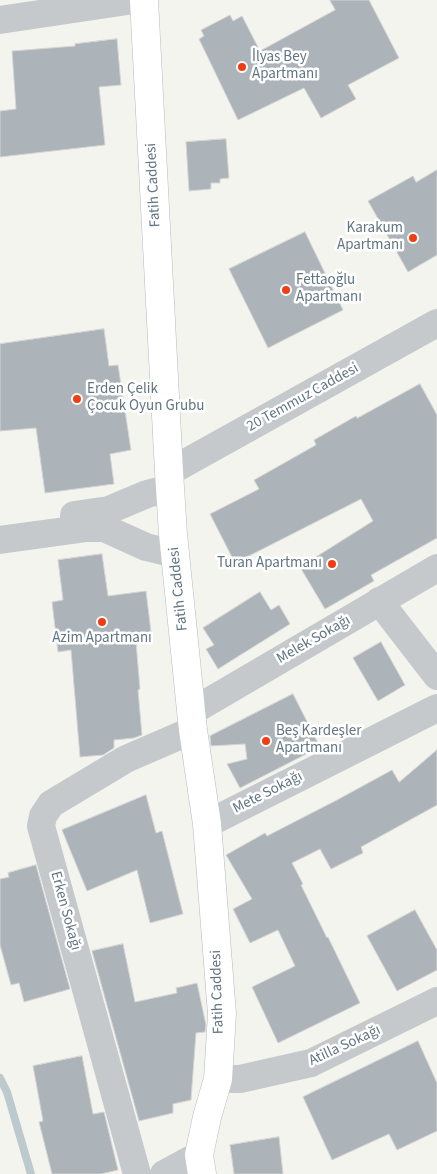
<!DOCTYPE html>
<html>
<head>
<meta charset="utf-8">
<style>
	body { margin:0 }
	canvas { display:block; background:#f4f4ef }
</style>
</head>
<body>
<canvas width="437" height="1174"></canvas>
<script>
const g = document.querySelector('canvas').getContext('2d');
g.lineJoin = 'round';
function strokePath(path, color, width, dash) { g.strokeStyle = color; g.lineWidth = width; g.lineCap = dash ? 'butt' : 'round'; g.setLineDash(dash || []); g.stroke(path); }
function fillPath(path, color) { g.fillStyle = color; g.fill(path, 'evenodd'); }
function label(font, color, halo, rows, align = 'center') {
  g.font = font + ' "Source Sans 3",sans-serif'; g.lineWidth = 5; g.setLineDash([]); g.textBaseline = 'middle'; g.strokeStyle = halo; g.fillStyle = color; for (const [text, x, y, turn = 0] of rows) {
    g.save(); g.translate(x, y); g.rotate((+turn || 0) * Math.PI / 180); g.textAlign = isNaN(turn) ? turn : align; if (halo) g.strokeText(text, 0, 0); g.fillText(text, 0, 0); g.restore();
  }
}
strokePath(new Path2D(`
	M0 1078 7 1092 31 1174`), '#bcc9cd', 8);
const building = new Path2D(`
	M330 0H369L399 58 348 85 356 99 321 118 304 88 238 120 199 39 204 36 201 30 230 15 233 21 242 16 260 51 335 10Z
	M117 39 121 85 99 87 105 145 0 157V111L16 109 12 51 75 46V44Z
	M226 139 229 178 220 179V183H211V189L189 191 186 142Z
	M437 170V255L408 272 368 201 413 176 416 182Z
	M305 232 343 310 268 348 229 269Z
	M104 329 109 366 118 365 131 450 110 454 114 484 45 493 36 428 0 431V344Z
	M420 384 437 415V538L371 575 374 581 325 609 300 567 373 521 361 499 235 563 210 514 259 489 254 480 316 445 314 440 356 416 357 418Z
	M102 554 108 596 146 591 152 640 136 642 140 689 138 690 142 735 134 738 114 740V748L103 755 80 757 71 650 58 652 52 602 63 600 58 560Z
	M260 592 271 610 279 605 290 624 218 669 206 649 214 645 203 628Z
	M381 642 405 685 378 701 353 658Z
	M293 694 320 747 240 788 227 764 247 759 245 744 211 746 210 736Z
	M437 750V805L361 847 363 853 331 869 320 849 292 863 303 884 301 885 327 938 328 937 360 1003 278 1043 252 987 295 966 278 930 250 943 233 909 252 899 226 855 265 833 267 836 337 800 392 770 399 782Z
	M146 795 156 833 162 831 183 914 150 923 137 870 87 891 62 830Z
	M36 865 70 989 24 1002 19 983 11 985 0 945V879L9 877 8 873Z
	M415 910 437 950V970L397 991 367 936Z
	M123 944 135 1002 177 993 176 988 197 983 206 1025 205 1032 196 1033 191 1100 173 1104V1113L139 1121 92 951Z
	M418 1041 437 1083V1131L397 1150 389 1134 332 1160 303 1097Z
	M82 1056 93 1114 104 1112 118 1170 101 1174H52L39 1122 43 1121 33 1066Z
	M279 1137 283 1174H234L230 1145Z`);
fillPath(building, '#adb4b9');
strokePath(building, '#d5d5d3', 1);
const secondary = new Path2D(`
	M144 0 169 472 173 534 193 730 207 824 222 1014 218 1079 207 1117 199 1155 202 1174`);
strokePath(secondary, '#b5bbbf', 29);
strokePath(new Path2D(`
	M0 20 134 0
	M169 472 437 323
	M74 515 109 510 147 494 170 488
	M0 540 87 528H104L146 547 175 554
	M379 601 437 676
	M191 712 437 568
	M207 824 437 708
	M218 1079H240L311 1063 437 1001
	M137 1174 41 826 43 816 51 804 126 759 193 730
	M164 1174 199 1155`), '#c6c9cc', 28);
strokePath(secondary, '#fff', 28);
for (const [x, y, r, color] of [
	[242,67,5,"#f03e14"],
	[413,238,5,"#f03e14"],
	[286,290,5,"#f03e14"],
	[77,399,5,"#f03e14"],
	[332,564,5,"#f03e14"],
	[102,622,5,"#f03e14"],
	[266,741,5,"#f03e14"]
]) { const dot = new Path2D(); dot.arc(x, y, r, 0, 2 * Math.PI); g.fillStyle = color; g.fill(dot); strokePath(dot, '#fff', 2); }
label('15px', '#617583', '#fff', [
	["İlyas Bey",252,58],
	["Apartmanı",252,75],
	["Karakum",403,229,"right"],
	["Apartmanı",403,246,"right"],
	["Fettaoğlu",296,281],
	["Apartmanı",296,298],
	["Erden Çelik",87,390],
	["Çocuk Oyun Grubu",87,407],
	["Turan Apartmanı",322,564,"right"],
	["Azim Apartmanı",102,639,"center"],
	["Beş Kardeşler",276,732],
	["Apartmanı",276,749]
], 'left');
label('15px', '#617583', '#fff', [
	["Fatih Caddesi",154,185,-93],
	["20 Temmuz Caddesi",303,398,-29],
	["Fatih Caddesi",179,589,-96],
	["Melek Sokağı",314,640,-30],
	["Mete Sokağı",268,793,-27],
	["Erken Sokağı",65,911,75],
	["Fatih Caddesi",218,992,-92],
	["Atilla Sokağı",345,1046,-25]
]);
</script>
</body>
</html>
